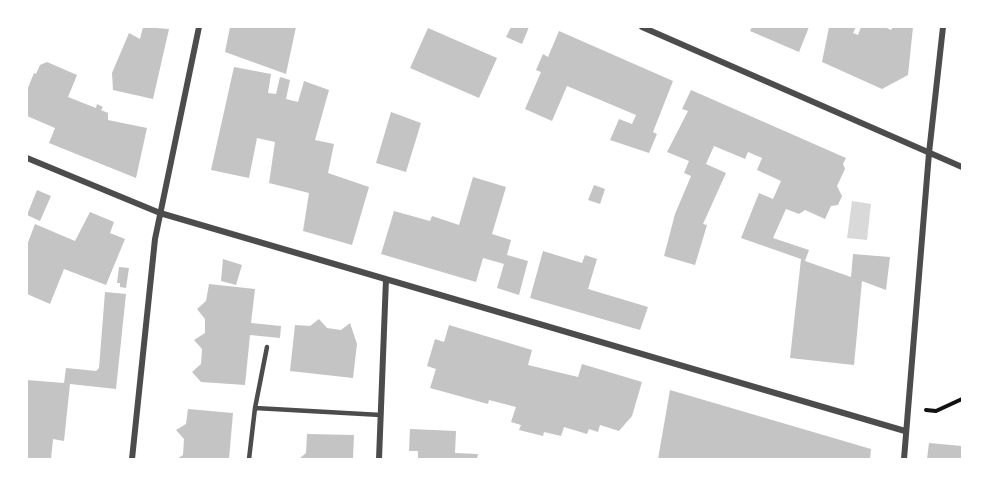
<!DOCTYPE html>
<html>
<head>
<meta charset="utf-8">
<style>
	body { margin:0 }
	#map { position:relative; width:989px; height:486px; overflow:hidden; background:#fff; font-family:Arial,sans-serif }
	canvas { display:block }
	.frame { position:absolute; inset:0; border:28px solid #fff; pointer-events:none }
</style>
</head>
<body>
<div id="map">
<canvas width="989" height="486"></canvas>
<div class="frame"></div>
</div>
<script>
const g = document.querySelector('canvas').getContext('2d');
g.lineJoin = 'round';
function fillPath(path, color) { g.fillStyle = color; g.fill(path, 'evenodd'); }
function strokePath(path, color, width, dash) { g.strokeStyle = color; g.lineWidth = width; g.lineCap = dash ? 'butt' : 'round'; g.setLineDash(dash || []); g.stroke(path); }
fillPath(new Path2D(`
	M852 201 871 204 867 240 847 238Z`), '#d9d9d9');
fillPath(new Path2D(`
	M143 27 169 29 153 99 113 90 112 73 129 33 140 39Z
	M230 27H296L286 74 225 52Z
	M511 27H529L522 44 506 37Z
	M752 27H809L799 52 750 31Z
	M829 27H856L853 33 858 35 861 27H885L891 30 893 27H913L908 75 882 89 822 62Z
	M428 28 497 58 479 98 410 68Z
	M559 31 673 81 653 132 657 134 649 153 610 140 619 119 632 124 636 115 567 86 552 121 525 109 541 72 536 70 543 54 548 57Z
	M47 62 77 75 68 97 96 108 97 104 103 107 101 110 108 113V120L147 128 136 178 49 143 55 128 27 116V90L34 73 36 74 40 65Z
	M234 67 271 74 268 93 276 94 280 77 290 80 286 99 298 102 304 81 329 90 315 140 334 144 328 173 369 187 352 245 303 231 309 193 269 183 275 142 257 138 249 178 211 170Z
	M691 90 846 158 843 164 845 169 837 186 842 196 838 205 831 206 825 219 805 210 799 214 786 209 773 238 809 250 805 261 851 277 853 254 890 257 886 290 862 281 854 365 790 358 801 259 741 238 759 193 773 199 781 181 757 170 762 158 748 152 745 159 714 146 706 164 726 173 703 224 707 225 695 265 664 256 675 214 691 176 684 173 689 161 667 152 688 111 682 109Z
	M391 112 421 123 406 172 376 163Z
	M473 177 506 187 492 234 511 240 507 255 528 261 519 295 497 288 504 264 483 258 476 282 381 254 394 211 430 221 432 216 459 225Z
	M594 185 605 189 600 204 588 200Z
	M37 190 51 196 40 221 27 215Z
	M90 212 114 222 110 233 125 239 106 285 64 269 50 304 27 294V245L35 224 75 241Z
	M543 251 582 263 585 255 597 259 588 289 648 307 640 330 530 298Z
	M223 259 242 265 236 285 221 281Z
	M119 267 129 268 126 288 120 287V283H117Z
	M209 284 255 289 251 323 281 326 280 338 250 335 245 385 201 382 192 372 201 364 202 349 194 340 205 333V319L197 309 206 301Z
	M105 292 126 294 116 389 70 384 64 441 53 439 51 459H27V380L64 383 66 368 96 371 99 368Z
	M319 319 327 328 341 330 350 323 357 344 353 378 290 371 295 325 310 326Z
	M449 325 532 350 528 365 578 377 582 364 642 382 632 416 619 431 600 425 598 432 589 429 587 434 564 427 561 436 544 432 543 436 519 430 521 425 511 422 516 407 489 400 488 404 430 388 436 369 427 366 435 339 444 342Z
	M670 390 871 449 870 459H658Z
	M188 409 233 413 229 459H177L183 455 184 439 176 430 186 424Z
	M410 429 456 431 455 453 478 454 477 459H418V451H409Z
	M307 434 354 435 353 459H299L306 453Z
	M929 443 962 446V459H927Z`), '#c4c4c4');
strokePath(new Path2D(`
	M926 410 936 411 962 399`), '#111', 4);
strokePath(new Path2D(`
	M255 408 381 415
	M249 459 255 408 267 347`), '#4c4c4c', 4.5);
strokePath(new Path2D(`
	M642 27 962 167
	M27 158 160 213 905 431
	M132 459 155 239 199 27
	M379 459 386 279
	M904 459 929 153 943 27`), '#4c4c4c', 6);
</script>
</body>
</html>
